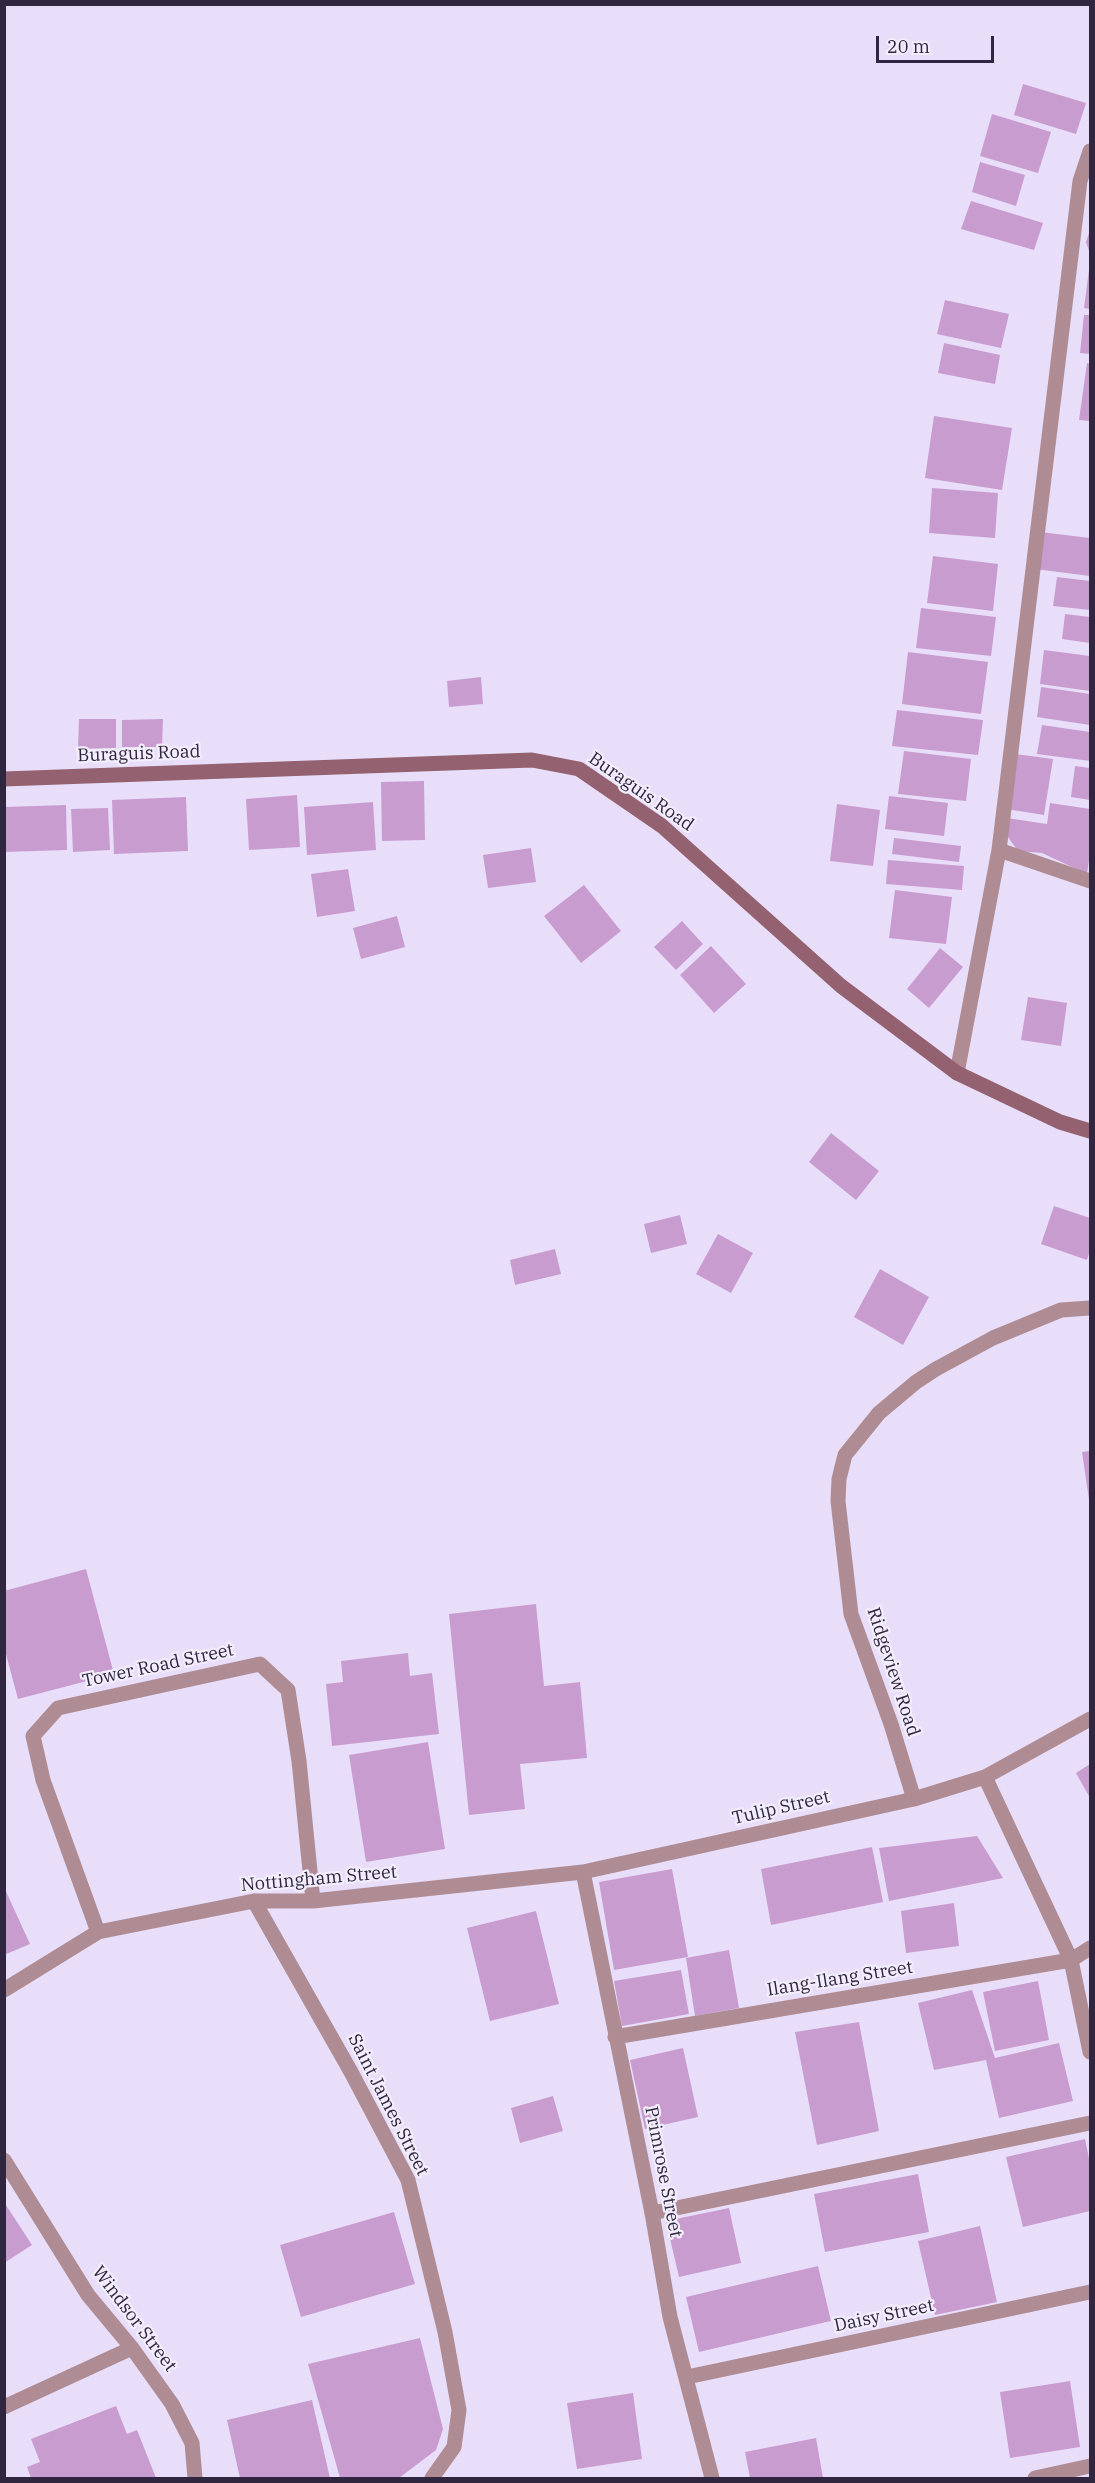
<!DOCTYPE html>
<html>
<head>
<meta charset="utf-8">
<style>
	body { margin:0 }
	#map { position:relative; width:1095px; height:2483px; overflow:hidden; background:#e8defa; font-family:"IBM Plex Serif",serif }
	canvas { display:block }
	.frame { position:absolute; inset:0; border:6px solid #302640; pointer-events:none }
	.scale { position:absolute; left:876px; top:36px; width:118px; height:27px; box-sizing:border-box; border:3px solid #302640; border-top:0; padding-left:8px; font-size:18px; line-height:21px; white-space:nowrap; color:#302640; -webkit-text-stroke:4px #f3eefc; paint-order:stroke }
</style>
</head>
<body>
<div id="map">
<canvas width="1095" height="2483"></canvas>
<div class="frame"></div>
<div class="scale">20 m</div>
</div>
<script>
const g = document.querySelector('canvas').getContext('2d');
g.lineJoin = 'round';
function fillPath(path, color) { g.fillStyle = color; g.fill(path, 'evenodd'); }
function strokePath(path, color, width, dash) { g.strokeStyle = color; g.lineWidth = width; g.lineCap = dash ? 'butt' : 'round'; g.setLineDash(dash || []); g.stroke(path); }
function label(font, color, halo, rows, align = 'center') {
  g.font = font + ' "IBM Plex Serif",serif'; g.lineWidth = 4.5; g.setLineDash([]); g.textBaseline = 'middle'; g.strokeStyle = halo; g.fillStyle = color; for (const [text, x, y, turn = 0] of rows) {
    g.save(); g.translate(x, y); g.rotate((+turn || 0) * Math.PI / 180); g.textAlign = isNaN(turn) ? turn : align; if (halo) g.strokeText(text, 0, 0); g.fillText(text, 0, 0); g.restore();
  }
}
fillPath(new Path2D(`
	M1023 84 1086 103 1076 134 1014 115Z
	M992 114 1051 132 1038 173 980 156Z
	M980 162 1025 175 1016 206 972 192Z
	M971 201 1043 223 1034 250 961 229Z
	M1090 230V254L1086 242Z
	M1089 270H1090V309L1084 308Z
	M945 300 1009 314 1001 348 937 334Z
	M1084 315H1090V354L1080 353Z
	M944 343 1000 355 995 384 938 373Z
	M1087 363 1090 364V421L1079 420Z
	M934 416 1012 428 1002 490 925 478Z
	M932 488 998 493 995 538 929 533Z
	M1040 532 1090 538V576L1035 569Z
	M933 556 998 564 993 611 927 603Z
	M1057 577 1090 581V610L1053 606Z
	M921 608 996 617 991 656 916 648Z
	M1065 614 1090 617V643L1062 639Z
	M1044 650 1090 656V691L1040 684Z
	M908 652 988 662 981 714 902 704Z
	M481 677 483 704 449 707 447 681Z
	M1041 687 1090 694V725L1037 717Z
	M897 710 983 720 978 755 892 746Z
	M79 719H116V748L78 749Z
	M163 719 162 747H122V720Z
	M1042 725 1090 732V761L1037 754Z
	M904 751 971 759 966 801 898 794Z
	M1015 754 1053 759 1044 815 1006 809Z
	M1075 766 1090 768V800L1071 797Z
	M424 781 425 840 382 841 381 782Z
	M297 795 300 847 249 850 246 799Z
	M889 796 948 803 944 836 885 829Z
	M186 797 188 851 114 854 112 800Z
	M373 802 376 850 307 855 304 807Z
	M1050 803 1090 809V853L1087 874 1042 853 1018 851 1005 833 1007 818 1047 824Z
	M837 804 880 810 873 866 830 861Z
	M66 805 67 850 4 852V807Z
	M108 808 110 850 73 852 71 809Z
	M894 838 961 846 959 862 892 854Z
	M531 848 536 882 488 888 483 855Z
	M888 860 964 866 962 890 886 884Z
	M348 869 355 911 317 917 311 874Z
	M584 885 621 931 581 963 544 916Z
	M895 890 952 897 946 944 889 938Z
	M397 916 405 947 361 959 353 928Z
	M682 921 703 944 676 970 654 947Z
	M711 946 746 984 714 1013 680 975Z
	M940 948 963 967 929 1008 907 989Z
	M1028 997 1067 1003 1061 1046 1021 1040Z
	M831 1133 879 1171 856 1200 809 1162Z
	M1054 1206 1090 1218V1250L1087 1260 1041 1244Z
	M680 1215 687 1244 651 1253 644 1224Z
	M718 1234 753 1253 731 1293 696 1274Z
	M555 1249 561 1274 515 1285 510 1260Z
	M880 1269 929 1297 903 1345 854 1317Z
	M1090 1451V1500H1089L1082 1452Z
	M86 1569 114 1674 18 1699 4 1647V1591Z
	M536 1604 544 1686 580 1682 587 1758 520 1764 525 1809 469 1815 449 1614Z
	M408 1653 410 1676 432 1673 439 1734 332 1746 326 1684 343 1682 341 1661Z
	M428 1742 445 1849 366 1862 349 1755Z
	M1090 1764V1798L1076 1773Z
	M977 1836 1003 1878 889 1901 879 1848Z
	M872 1847 883 1902 771 1925 761 1869Z
	M672 1869 688 1957 614 1970 599 1882Z
	M4 1887 30 1944 4 1955Z
	M954 1903 959 1946 906 1953 901 1911Z
	M536 1911 559 2004 490 2021 467 1928Z
	M729 1950 739 2008 695 2016 686 1958Z
	M681 1970 689 2014 622 2026 614 1981Z
	M1038 1981 1049 2040 995 2051 983 1992Z
	M972 1990 995 2058 1059 2043 1073 2101 999 2118 986 2060 934 2070 918 2003Z
	M859 2022 879 2131 817 2145 795 2032Z
	M683 2048 698 2117 645 2129 630 2060Z
	M553 2096 563 2131 520 2143 511 2108Z
	M1085 2139 1090 2163V2211L1023 2227 1006 2157Z
	M918 2174 929 2232 825 2252 814 2194Z
	M4 2202 32 2245 4 2263Z
	M729 2208 741 2263 679 2277 666 2221Z
	M394 2212 415 2284 301 2317 280 2245Z
	M980 2226 997 2302 935 2315 918 2241Z
	M818 2266 831 2321 699 2352 686 2297Z
	M420 2338 443 2429 436 2450 399 2478H340L308 2364Z
	M1070 2381 1080 2447 1010 2458 1000 2392Z
	M633 2393 642 2459 577 2469 567 2403Z
	M312 2400 330 2478H240L227 2420Z
	M116 2406 127 2434 137 2430 156 2478H31L27 2467 40 2462 31 2439Z
	M816 2438 823 2478H750L745 2452Z`), '#c99cd0');
strokePath(new Path2D(`
	M652 2213 1090 2123`), '#af8c94', 15);
strokePath(new Path2D(`
	M999 850 1090 881
	M957 1073 999 850 1080 181 1090 151
	M985 1777 1071 1960 1090 2052
	M914 1799 891 1724 851 1614 838 1501 839 1479 845 1455 879 1413 916 1382 936 1369 993 1338 1061 1310 1090 1308
	M583 1872 652 2213 670 2317 712 2478
	M254 1901 351 2072 408 2180 445 2332 459 2410 454 2447 432 2478
	M98 1932 43 1780 33 1736 58 1708 260 1664 288 1690 299 1761 313 1901
	M4 1990 98 1932 254 1901H313L583 1872 914 1799 985 1777 1090 1719
	M615 2037 1071 1960 1090 1948
	M4 2160 88 2295 132 2348 172 2404 192 2443 195 2478
	M687 2377 1090 2292
	M4 2407 132 2348
	M1035 2478 1090 2466`), '#af8c94', 15);
strokePath(new Path2D(`
	M4 779 532 760 579 769 662 826 841 986 957 1073 1060 1122 1090 1131`), '#93616f', 15);
label('18px', '#302640', '#f3eefc', [
	["Buraguis Road",139,754,-2],
	["Buraguis Road",641,792,35],
	["Tower Road Street",158,1666,-12],
	["Ridgeview Road",893,1672,72],
	["Tulip Street",781,1808,-13],
	["Nottingham Street",319,1879,-5],
	["Ilang-Ilang Street",840,1979,-9],
	["Saint James Street",388,2105,63],
	["Primrose Street",663,2172,79],
	["Daisy Street",884,2316,-12],
	["Windsor Street",134,2319,53]
]);
</script>
</body>
</html>
